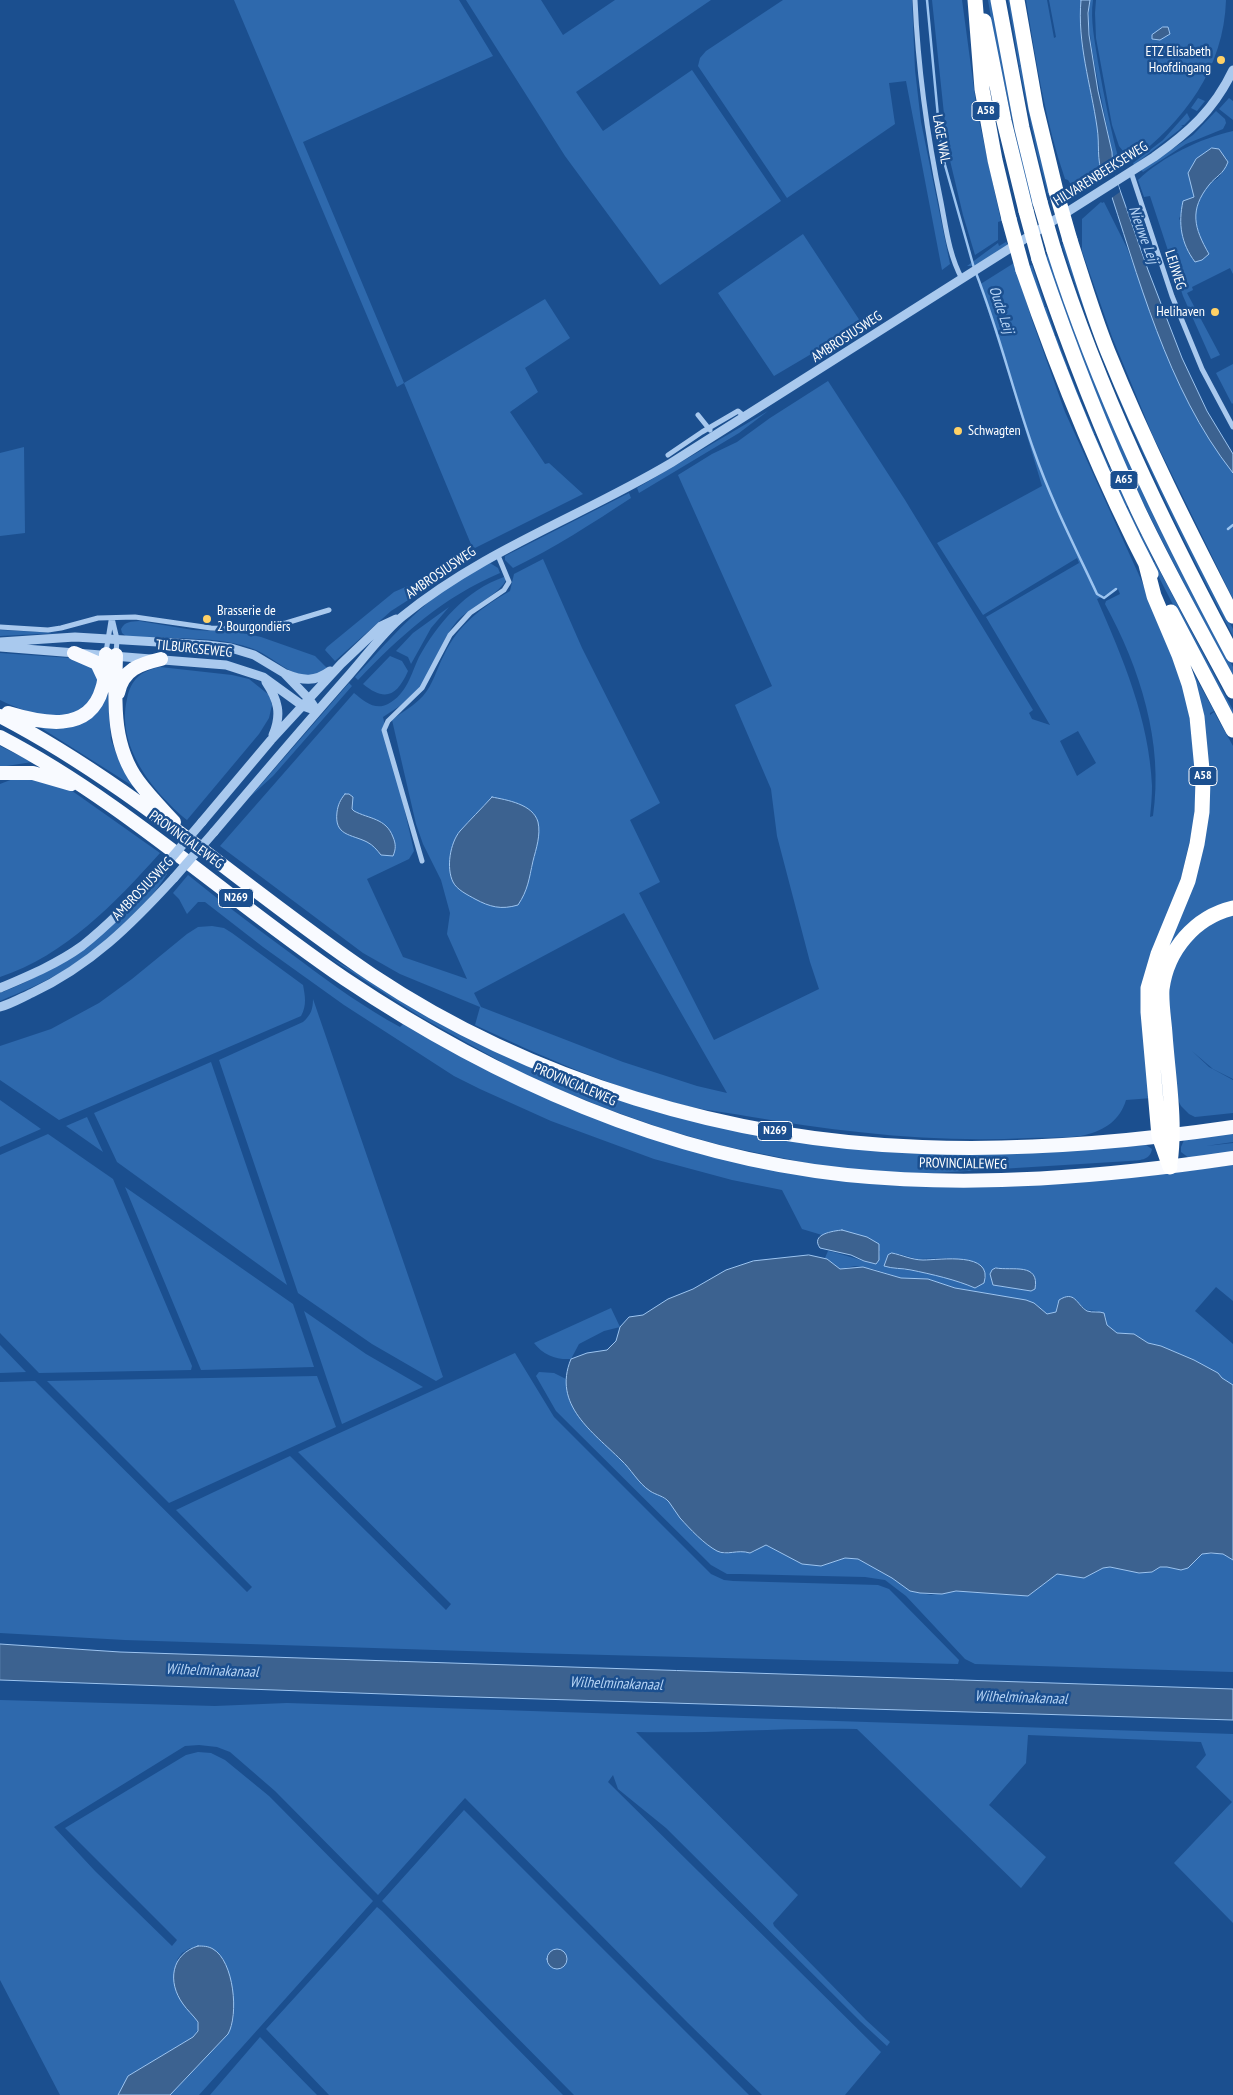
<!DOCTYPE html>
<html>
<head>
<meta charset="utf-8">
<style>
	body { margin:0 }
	canvas { display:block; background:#1b4f8f }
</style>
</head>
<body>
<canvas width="1233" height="2095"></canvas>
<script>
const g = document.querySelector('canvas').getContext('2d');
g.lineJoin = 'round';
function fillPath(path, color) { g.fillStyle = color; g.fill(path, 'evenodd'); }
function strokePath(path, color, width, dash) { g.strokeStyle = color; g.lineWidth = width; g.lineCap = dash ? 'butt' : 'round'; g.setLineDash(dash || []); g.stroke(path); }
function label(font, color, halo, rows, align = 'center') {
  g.font = font + ' "PT Sans Narrow",sans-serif'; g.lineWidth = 5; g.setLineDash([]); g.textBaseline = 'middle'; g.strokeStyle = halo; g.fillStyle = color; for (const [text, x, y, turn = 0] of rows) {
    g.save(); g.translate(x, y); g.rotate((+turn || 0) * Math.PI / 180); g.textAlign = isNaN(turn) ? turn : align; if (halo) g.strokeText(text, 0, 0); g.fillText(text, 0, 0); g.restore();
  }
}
fillPath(new Path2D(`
	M234 0H459L493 56 303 142 404 383 545 299 570 338 525 368 538 392 510 412 545 464 549 463 583 494 473 549 404 383 397 387Z
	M466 0H541L563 35 615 0H711L576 92 603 131 692 70 781 201 660 285 565 156Z
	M783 0H912L915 70 921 122 950 264 942 270 906 81 889 83 895 124 787 198 698 66 700 58 706 51Z
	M932 0H962L977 111 1001 221 998 222V240L975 255 963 215 948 152Z
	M988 0H993L1035 204 1031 206 995 42Z
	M1008 0H1012L1051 193 1048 195 1037 153 1019 67 1021 65 1019 66Z
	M1026 0H1047L1054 38 1056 37 1049 0H1081C1077 43 1091 85 1097 127 1100 146 1096 157 1103 177L1092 186 1076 192 1068 180 1065 179C1045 121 1036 60 1026 0Z
	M1090 0H1093C1090 21 1095 41 1098 62 1104 97 1111 131 1120 165L1115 169C1108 129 1099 90 1092 50 1090 33 1087 17 1090 0Z
	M1096 0H1226C1224 68 1184 122 1131 161L1119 146 1112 125 1096 38 1095 13Z
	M1198 98 1205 101 1197 111 1191 108Z
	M1229 98 1233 101V120L1219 109Z
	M1216 111 1225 119 1226 123 1223 129 1186 144 1143 172 1141 170 1193 135Z
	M1187 113 1190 119 1184 125H1181L1183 126 1179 130 1134 165 1133 163 1163 140Z
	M1233 131V274L1230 268 1192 287 1193 290 1187 293 1220 355 1211 359 1183 296 1150 196 1144 197 1138 180C1162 157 1201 138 1233 131ZM1212 148 1227 159C1225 164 1223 173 1219 177 1217 180 1212 181 1209 184 1188 207 1194 229 1209 254L1179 219 1186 200 1191 199 1194 197 1196 159Z
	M1101 202 1102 203 1104 202 1127 248 1168 358 1190 404 1212 443 1233 472V599L1153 436 1112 337 1082 251V219Z
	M803 234 862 324 774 376 718 293Z
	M1006 242 1008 245 975 266H967L998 243 999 246Z
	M1065 243 1205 576 1233 629V636C1166 509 1106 382 1062 245Z
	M1048 254 1202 608 1233 667V679C1201 614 1166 551 1135 486 1103 417 1077 346 1051 274L1046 256Z
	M1014 263 1032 320 1065 412 1143 584 1163 631 1186 696 1197 766 1194 822 1180 883 1154 947 1152 1098 1126 1100C1120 1120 1105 1130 1085 1135 1067 1139 1046 1137 1028 1138 934 1143 839 1132 746 1116 724 1112 701 1110 679 1104 608 1086 541 1056 475 1025L480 1007 400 974 363 953 220 846 354 693C364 701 375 711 388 704 407 694 411 674 419 657 438 623 466 590 504 577L506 579C504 591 468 609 457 621 441 640 436 662 424 682 415 697 397 708 383 717L414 851 409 859 367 879 403 957 467 979 447 934 450 913 441 880 423 844 416 824 392 720C402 712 414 706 423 696 433 685 437 668 444 655 458 625 482 607 510 591L514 574 543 559 582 648 660 803 630 820 660 882 639 893 714 1040 819 989 810 962 777 836 771 789 735 705 772 686 678 475 712 454 737 442 770 418 828 381 905 500 1033 710 1029 713 1032 719 1050 725 986 617 1079 563 1077 558 983 615 937 543 1042 486 999 342 979 285ZM1118 589 1120 594 1106 601 1105 604C1140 668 1164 743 1153 816L1150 817C1151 807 1152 796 1152 786 1149 719 1123 659 1097 599ZM1078 731 1096 763 1077 776 1060 741ZM492 797 538 822V839L531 873 459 832ZM624 913 727 1093 697 1086 623 1062 481 1007 474 993Z
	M1032 265 1045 306 1044 307H1046L1055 334 1054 336H1056L1068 368 1066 369H1068L1081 401 1079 402H1081L1095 434 1093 435H1095L1109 466 1108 467H1110L1128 506 1126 507 1128 508 1141 534 1140 535H1142L1154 561 1153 562H1155L1233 710V717C1154 572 1078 425 1029 266Z
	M1233 364V403L1232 404 1216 373Z
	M768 411 739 433 639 493 637 488Z
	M24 447 25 533 0 536V453Z
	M629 493 631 498C593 523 554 548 513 568L505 560V556Z
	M490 563 498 568 500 573C443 597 400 636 358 680L355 677C379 651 402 624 430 601 447 587 466 576 484 565Z
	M456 565H459L460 567 391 611 335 661 325 650 327 647 394 592Z
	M449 607 431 628 411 664 408 657 396 651 413 633Z
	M139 621 193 630 239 632 261 637 315 656 327 668C303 690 279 660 256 650 222 635 165 639 127 637L122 633 121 629C125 621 131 622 139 621Z
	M0 630 58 633 0 636Z
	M0 653 84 659 96 669 99 687C95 693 91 703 86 707 60 726 25 712 0 700Z
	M1183 654 1214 711 1210 713V715L1214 712 1233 746V903L1168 954 1166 1097H1160L1152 997 1202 831Z
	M390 656 402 661 408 671C397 696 385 702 363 684Z
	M160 667 232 675 249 679 269 695 272 705 269 718 259 734 187 820C152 791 116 746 127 699 131 679 141 671 160 667Z
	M349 683 352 686 273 776 251 796Z
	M107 685 111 740 123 770 136 788 38 726 67 724Z
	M0 746 32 762 0 767Z
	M28 778 68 788 160 853C115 903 66 955 0 977V784L13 779Z
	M166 872 167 874C146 909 99 951 63 971 43 983 21 992 0 1001V993C65 969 117 920 166 872Z
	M188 875C225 905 263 933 301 961 333 985 365 1008 400 1027L404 1023 529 1089 805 1175 866 1183 969 1187 1154 1175 1233 1165V1301L1216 1287 1195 1311 1233 1344V1385L1222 1378 1218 1373 1194 1360 1161 1346 1148 1343 1134 1334 1117 1333 1107 1325 1106 1317 1097 1311 1087 1310 1071 1297 1063 1298 1057 1304 1056 1312 1047 1314 1034 1303 1025 1300 955 1288 928 1279 901 1278 873 1269 855 1266 840 1269 825 1258 828 1251C845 1254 860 1261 876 1264L879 1260 880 1251 831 1231 822 1235 802 1229 782 1190 732 1180 654 1159 551 1121 480 1089 454 1076 344 1005 263 947 205 902H198L187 914 179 899 173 893ZM899 1254 917 1259 944 1258 972 1261 986 1276 984 1283 976 1288C954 1278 915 1270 890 1268ZM996 1268 1007 1269 1014 1268 1035 1289 1031 1291 993 1285 990 1274 992 1270Z
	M1233 912V1079L1213 1069 1192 1051 1209 1067 1233 1080V1113L1195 1117 1189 1114 1181 1106 1176 1096 1165 996 1180 951 1217 918Z
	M212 926 224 928 232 933 303 985C305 996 307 1005 301 1016L59 1120 0 1080V1046L51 1029 99 1003 132 979 187 934 198 927Z
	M327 956 420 1009 479 1040 727 1128 1072 1150 1146 1145 1152 1149C1150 1161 1139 1160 1129 1161L919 1174 831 1168 724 1146 667 1130 610 1110 530 1078 419 1016Z
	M313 999 443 1377 436 1381 372 1344 298 1293 219 1060 303 1022C311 1015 313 1009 313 999Z
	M211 1062 287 1285 117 1162 94 1113Z
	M0 1100 41 1129 0 1147Z
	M87 1117 103 1152 66 1126Z
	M1233 1131V1142L1206 1146 1233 1143V1154L1189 1158 1181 1152V1147L1184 1140Z
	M48 1134 113 1179 192 1366 191 1370 39 1373 0 1333V1155Z
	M125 1187 293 1304 314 1367 201 1370Z
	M611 1308 620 1327 604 1331 579 1344 571 1359C557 1360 543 1355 534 1343Z
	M304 1311 366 1354 423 1387 342 1424Z
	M0 1345 26 1372 0 1373Z
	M515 1353 554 1417 711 1574 724 1580 733 1581 878 1585 889 1589 896 1596 959 1660 958 1664 529 1653 125 1640 0 1633V1382L35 1381 247 1592 252 1587 176 1510 290 1456 446 1610 451 1604 298 1452Z
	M539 1372 554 1373 566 1379 568 1396 592 1432 623 1461 641 1483 669 1502 682 1520 724 1554 740 1550 754 1552 760 1546 765 1545 802 1563 821 1566 845 1558 858 1559 892 1578 910 1591 931 1595 956 1591 1028 1596 1057 1574 1069 1576 1089 1575 1103 1568 1110 1567 1129 1571 1152 1572 1160 1567H1167L1175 1569 1190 1566 1202 1554H1223L1233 1560V1672L975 1664 965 1659 906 1596 885 1580 865 1577 740 1574H727L711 1565 556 1411 536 1376Z
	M317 1376 336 1427 169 1503 47 1381Z
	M0 1700 215 1706 287 1703 1233 1734V1923L1174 1863 1232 1802 1196 1767 1206 1755 1201 1742 1028 1735 1026 1763 989 1805 1046 1857 1021 1888 857 1729C783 1727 710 1734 636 1732L798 1895 773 1923 774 1926 866 2020 890 2042 887 2046 861 2022 666 1828 618 1789 613 1775 608 1782 881 2052 845 2095H762L688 2023 465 1798 378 1895 275 1791 230 1752 217 1747 199 1745 185 1746 54 1827 95 1871 172 1946 177 1940 65 1828 186 1755 198 1752 211 1753 225 1760 269 1796 373 1901 199 2095H170L228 2034C241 2012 231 1982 223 1959L190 1948 182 1953 177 1960 194 2016C200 2025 199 2030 193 2037L150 2063 118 2095H60L0 1980Z
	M464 1810 749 2095H574L382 1901ZM557 1949C567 1951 570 1960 563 1967L548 1960 549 1954Z
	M377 1907 382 1911 563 2095H329L266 2029Z
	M260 2037 317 2095H210Z`), '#2e69ad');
const water = new Path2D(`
	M1081 0H1090L1088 13 1089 35 1098 91 1112 152 1113 170 1148 270 1182 358 1207 411 1233 454V473C1166 388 1139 277 1105 176L1103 177C1096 157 1100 146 1097 127 1091 85 1077 43 1081 0Z
	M1163 27H1168L1170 34 1160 40 1152 39V35Z
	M1212 148 1219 149 1228 162C1223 175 1216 176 1209 185 1189 210 1194 228 1209 254L1202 260 1195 262C1181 243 1178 224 1183 201L1194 197 1188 173 1196 159Z
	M345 794H349L353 797 352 809 354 811C369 819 386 818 393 837 396 844 396 849 393 856L381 855C377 850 373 845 367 842 351 834 334 836 337 812 338 805 340 800 345 794Z
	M492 797C507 800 533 804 538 822 541 835 536 849 533 861 529 879 528 890 518 905 501 910 490 907 475 899 468 895 457 890 453 882 446 868 450 843 460 831 470 820 481 809 492 797Z
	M842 1230 867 1237 879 1244V1260L876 1264 864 1261 851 1255 820 1248C810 1234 833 1231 842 1230Z
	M892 1253C902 1255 912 1260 923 1260 940 1260 994 1251 984 1283L975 1288C957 1280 931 1274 911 1270 902 1268 893 1269 884 1266L888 1255Z
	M809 1255 827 1259 840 1269 863 1267 901 1278 928 1279 955 1288 1026 1300 1034 1303 1047 1314 1056 1312 1059 1300C1075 1290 1076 1304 1087 1311 1093 1313 1099 1311 1104 1313L1107 1325 1117 1333 1134 1334 1148 1343 1161 1346 1194 1360 1218 1373 1222 1378 1233 1385V1560L1223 1554 1211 1553 1202 1554 1188 1568 1181 1570 1167 1567H1160L1152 1572 1139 1573 1110 1567 1103 1568 1084 1578 1057 1574 1028 1596 956 1591 942 1594 920 1593 910 1591 892 1578 858 1559 845 1558 821 1566 802 1564 766 1545 750 1553C737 1549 727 1556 717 1551 704 1544 690 1529 680 1518 676 1513 673 1507 669 1502 664 1496 656 1495 650 1491 638 1483 631 1469 621 1460 593 1432 552 1405 571 1359L587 1353 607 1350 616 1341 620 1327 629 1317 643 1315 668 1299 693 1289 726 1270 753 1261Z
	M996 1268C1012 1271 1040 1262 1035 1289L1031 1291 993 1285 990 1274 992 1270Z
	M0 1644 120 1652 1233 1689V1720L440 1696 0 1680Z
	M198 1946C203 1946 208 1946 213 1949 234 1961 239 2015 228 2034L170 2095H118L128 2076 193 2037 198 2031V2022C193 2015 187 2010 183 2004 167 1982 171 1954 198 1946Z
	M547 1959a10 10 0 1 1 20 0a10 10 0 1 1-20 0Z`);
fillPath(water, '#3c6290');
strokePath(water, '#9cc4f0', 1);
fillPath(new Path2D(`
	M1114 169 1120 192 1110 199 1103 176Z`), '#1b4f8f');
strokePath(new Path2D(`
	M927 0 940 138 945 165 974 268
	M976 273C999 332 1013 392 1034 451 1051 500 1075 547 1097 594L1104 598 1116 589
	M1228 529 1233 525`), '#9cc4f0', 2.5);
strokePath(new Path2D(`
	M915 0C918 68 927 135 941 202 946 228 949 255 962 279
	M1131 172 1172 296 1202 369 1233 427
	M698 415 710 430
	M668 455 702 432 738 411 745 417
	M112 618 117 639 116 654
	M0 627 48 630 61 628 98 618 135 617 211 628 237 629 286 623 329 610
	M106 652 111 621
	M422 861 384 730 388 721 422 688 450 635 470 613 504 590 509 582 497 553`), '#a9c9ee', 5);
strokePath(new Path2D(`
	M0 642 75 637 207 645 231 648 254 655 284 673 309 699 317 711
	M0 647 226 665 263 677 303 706 317 711
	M286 674C303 681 315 682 330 671
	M266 682C278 700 282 714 273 735
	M202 822 271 740 341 664 381 626 396 619
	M214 832C259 779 304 726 350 674 366 656 384 631 403 616 484 550 582 516 671 463L1154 157C1189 132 1214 110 1233 70
	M0 988C28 976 57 964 82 946 111 923 137 895 162 869
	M0 1007C11 1004 21 998 32 993 91 965 131 925 174 878`), '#a9c9ee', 9);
strokePath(new Path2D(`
	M74 653 97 663 104 678
	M116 655C115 699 111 744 138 781 149 796 162 809 174 822
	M118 693C123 669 140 664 161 659
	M8 713C41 723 89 734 102 689 106 678 105 666 106 654
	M0 716C135 786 247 891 372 975 531 1081 732 1141 922 1147 1026 1151 1131 1142 1233 1127
	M0 737C125 802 228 900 345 979 494 1079 666 1156 847 1175 976 1188 1105 1177 1233 1158
	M0 773H33L71 784`), '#f8faff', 14);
strokePath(new Path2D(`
	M975 0 982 89 995 160 1009 219
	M998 0 1022 128 1040 202
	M1017 0 1036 108 1056 191
	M984 21 1004 121 1026 211
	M1070 240C1082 277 1093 315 1108 352 1145 443 1188 529 1233 616
	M1054 250C1099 391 1163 524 1233 655
	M1039 259C1068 344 1100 428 1138 510 1167 571 1201 631 1233 691
	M1023 270C1059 374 1100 476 1151 574
	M1146 565 1154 596 1179 655 1189 684 1197 717 1203 780 1202 812 1197 844 1188 881 1158 954 1148 988V1012L1159 1136 1170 1167
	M1171 612 1233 730
	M1170 1163C1176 1121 1168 1077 1165 1034 1164 1020 1161 1003 1162 989 1167 950 1195 917 1233 908`), '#fff', 15);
strokePath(new Path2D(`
	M162 869 202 822
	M174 878 214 832`), '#a9c9ee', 9);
strokePath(new Path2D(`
	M1056 191 1070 240
	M1040 202 1054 250
	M1026 211 1039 259
	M1009 219 1023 270`), '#fff', 15);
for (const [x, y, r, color] of [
	[1221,60,5,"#ffd166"],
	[1215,312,5,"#ffd166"],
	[958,431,5,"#ffd166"],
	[207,619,5,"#ffd166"]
]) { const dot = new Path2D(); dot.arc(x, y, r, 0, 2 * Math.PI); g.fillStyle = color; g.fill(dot); strokePath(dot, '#1b4f8f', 2); }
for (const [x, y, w] of [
	[986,111,28],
	[1124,480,28],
	[1203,776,28],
	[236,898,35],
	[775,1131,35]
]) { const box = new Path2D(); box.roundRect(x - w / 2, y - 9.5, w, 19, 4); g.fillStyle = '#1b4f8f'; g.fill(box); strokePath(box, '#fff', 1); }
label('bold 12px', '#fff', null, [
	["A58",986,111],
	["A65",1124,480],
	["A58",1203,776],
	["N269",236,898],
	["N269",775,1131]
]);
label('14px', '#fff', '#1b4f8f', [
	["ETZ Elisabeth",1211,52],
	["Hoofdingang",1211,68],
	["Helihaven",1205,312],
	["Schwagten",968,431,"left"],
	["Brasserie de",217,611,"left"],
	["2 Bourgondiërs",217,627,"left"]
], 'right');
label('14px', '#fff', '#1b4f8f', [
	["LAGE WAL",941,139,80],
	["HILVARENBEEKSEWEG",1101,174,-32],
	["LEIJWEG",1175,270,72],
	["AMBROSIUSWEG",847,337,-33],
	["AMBROSIUSWEG",441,573,-34],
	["TILBURGSEWEG",194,649,6],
	["PROVINCIALEWEG",186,840,36],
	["AMBROSIUSWEG",143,889,-46],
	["PROVINCIALEWEG",575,1085,23],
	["PROVINCIALEWEG",963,1164,1]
]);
label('italic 15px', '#b5d3f5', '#1b4f8f', [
	["Nieuwe Leij",1143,235,70],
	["Oude Leij",1001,310,71],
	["Wilhelminakanaal",212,1671,2],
	["Wilhelminakanaal",616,1684,2],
	["Wilhelminakanaal",1021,1698,2]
]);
</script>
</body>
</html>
